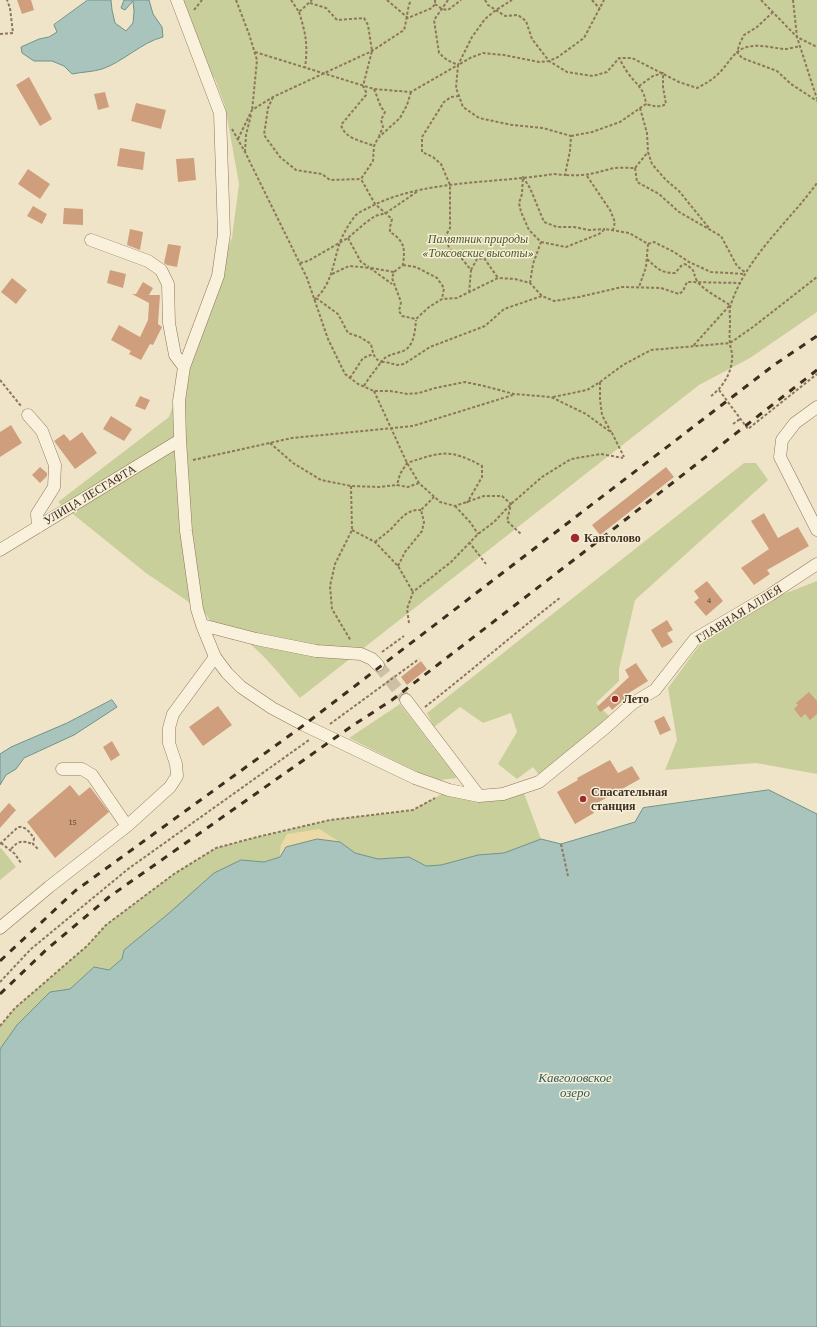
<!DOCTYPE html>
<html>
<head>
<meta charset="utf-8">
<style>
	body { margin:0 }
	canvas { display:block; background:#f0e4c8 }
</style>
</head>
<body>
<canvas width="817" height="1327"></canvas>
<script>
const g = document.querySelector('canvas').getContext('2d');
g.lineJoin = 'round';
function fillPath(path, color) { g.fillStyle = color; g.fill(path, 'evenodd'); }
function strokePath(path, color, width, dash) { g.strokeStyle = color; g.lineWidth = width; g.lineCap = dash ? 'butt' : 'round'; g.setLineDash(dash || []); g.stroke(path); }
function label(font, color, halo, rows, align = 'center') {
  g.font = font + ' "Crimson Pro",serif'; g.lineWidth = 3; g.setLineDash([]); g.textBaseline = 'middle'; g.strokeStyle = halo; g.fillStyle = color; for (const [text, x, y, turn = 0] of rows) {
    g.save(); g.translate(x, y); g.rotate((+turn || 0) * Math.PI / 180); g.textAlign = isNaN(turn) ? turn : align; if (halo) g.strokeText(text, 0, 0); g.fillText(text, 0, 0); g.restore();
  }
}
fillPath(new Path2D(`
	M183 0H817V312L750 358 699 385 300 698C276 671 248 631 211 622L205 613 146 573 58 502 169 417 232 237 239 184 225 106 215 79 200 60Z
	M744 463H756L768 480 635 600 619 669V681L596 703 609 716 579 748 539 775 533 767 517 779 498 764 517 732 511 713 483 723 460 707 434 727 427 713Z
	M817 581V774L756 763 665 770 677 740 668 688 701 643 776 597Z
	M400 704 457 778 440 780 417 772 349 738Z
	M522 788 541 839 504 853 478 855 441 865 426 866 409 857 378 859 355 853 319 829 281 845 280 857 264 862 241 860 168 914 124 950 122 959 109 970 94 967 70 989 50 992 17 1025 0 1049V1026L15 1008 87 946 106 925 174 874 216 848 257 837 330 820 413 810 449 790 479 796Z
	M1 848 16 867 0 880V849Z`), '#c9cf9b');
fillPath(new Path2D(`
	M319 829 340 842 317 839 286 847 280 857 281 845 287 834Z`), '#ecd9a5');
const water = new Path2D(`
	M88 0H111L112 10 115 23 126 31 133 23 134 11 133 1 125 10 121 8 124 0H149L153 14 162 27 163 37C142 42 123 62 102 69 93 72 81 72 72 74L64 66 52 61H34L22 53 21 47 39 39 49 37 57 32 54 25Z
	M112 700 117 707 74 735 24 758 16 769 6 775 0 785V754L11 747 67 723Z
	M769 790 817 814V1327H0V1049L17 1025 50 992 70 989 94 967 109 970 122 959 124 950 168 914 214 873 241 860 264 862 280 857 286 847 317 839 340 842 355 853 378 859 409 857 426 866 441 865 478 855 504 853 541 839 561 844 635 822 643 808Z`);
fillPath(water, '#a9c4bc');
strokePath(water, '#6f938a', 1);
fillPath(new Path2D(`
	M17 0H31L34 10 22 14Z
	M29 77 52 119 40 126 16 85Z
	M105 92 109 107 98 110 94 94Z
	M136 103 166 110 161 129 131 121Z
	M120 148 145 152 143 170 117 166Z
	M194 158 196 180 178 182 176 159Z
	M28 169 50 184 40 199 18 184Z
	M33 206 47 214 42 224 27 216Z
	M64 208 83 209V225L63 224Z
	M130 229 143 232 140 250 127 245Z
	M168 244 181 246 177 267 167 265 164 263Z
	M110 270 126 274 123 288 107 283Z
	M12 278 27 290 16 304 1 292Z
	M143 282 153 288 149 295H160L158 324 162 327 153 345 150 344 141 360 129 354 131 351 111 340 119 325 140 337 148 320 149 303 132 294H136Z
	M140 396 150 400 145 410 135 406Z
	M111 416 132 429 124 441 103 429Z
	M11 425 22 443 0 457V432Z
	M82 432 97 453 75 469 54 441 64 434 70 441Z
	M40 467 47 473V476L40 483 32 475Z
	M666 467 674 477 600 535 592 525Z
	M764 513 778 538 798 527 809 546 767 570 770 574 754 585 741 568 769 549 751 521Z
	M707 581 723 601 706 616 694 602 699 598 694 591Z
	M667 620 673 630 667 633 673 642 662 648 651 630Z
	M421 661 427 669 407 685 401 677Z
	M636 663 648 681 624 696 626 698 612 710 609 706 600 712 597 707 629 677 625 670Z
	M809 692 817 701V714L810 720 805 714 801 718 794 709 798 705 796 703Z
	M218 706 232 725 203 746 189 727Z
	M664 716 671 730 660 735 654 721Z
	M112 741 120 755 111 761 103 747Z
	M610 760 618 773 632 766 640 779 590 807 594 813 575 824 557 792 578 780 577 778Z
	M70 785 79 796 90 787 109 812 55 858 27 822Z
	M9 803 16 810 0 828V813Z`), '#cf9f7d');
strokePath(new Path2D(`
	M378 665 406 700`), '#ccc0a6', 12, [12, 6]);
const minor = new Path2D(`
	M177 0 220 113 224 234 218 276 184 367 179 401 180 440 186 531 197 609 202 625 215 657 227 673 241 687 272 708 304 725 415 778 449 790 479 796 503 794 539 782 605 728 633 703 655 690 695 639 770 595 817 564
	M91 240 148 261 161 270 168 284 169 323 175 355 184 367
	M817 407 795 423 782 440 780 457 817 530
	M28 415 42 431 55 465 54 487 37 514 38 527
	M0 550 180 440
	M202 625 256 639 316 651 361 654 372 659 378 665
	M406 700 479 796
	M62 769H82L92 775 127 826
	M0 928 49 887 127 826 170 787 177 776 176 764 169 743V728L173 714 215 657`);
strokePath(minor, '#8d765c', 13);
strokePath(new Path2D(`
	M236 0 249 34 257 60 252 111
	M291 0 299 12 312 0
	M387 0 408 18 432 8 435 4V0
	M448 0 434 20 439 53 447 60 458 65
	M485 0 488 5 505 16 518 15 526 21 532 39 549 61 567 72 593 76 607 72 619 58H632L679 82 697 88C705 84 712 80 718 74 727 66 733 52 744 48 758 43 771 48 784 49 789 49 795 47 800 46
	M592 0 600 9
	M761 0 797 37 817 99
	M793 0 797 37 817 47
	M310 3 326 8 337 20 364 18 368 25 372 51 363 86 366 92V95L341 125C345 139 362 141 374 146
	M435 4 442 9 448 10 461 0
	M194 10 202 0
	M299 12C306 34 308 45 305 68
	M773 12 757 27 744 35 740 43 737 52 742 58 777 71 791 84 817 101
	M0 34 13 33 10 8 7 0
	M255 52 374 89 411 92 458 65 472 37 485 19 496 10 512 0
	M639 86 653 76 663 73V87L666 104C659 108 653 106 646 104
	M374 89 381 107 385 112 381 120 383 127 379 136
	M411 92 407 105 400 118 378 138 374 146 373 161 361 179 375 204 392 219 390 227V232C405 241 405 249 403 265L394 272 392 278 401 302 399 311 402 316 416 319 429 307 442 299 457 298 498 278 515 279 530 283 542 296 554 301 579 297 622 287 661 288 679 294 683 291 687 282 741 283
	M459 96 451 97 444 102 422 137V152L433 157 441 164 450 185V228L445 237 450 250 458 254 471 270 469 293
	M273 97 268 108 264 135 280 157 296 170 322 174 330 180 361 179
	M640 108 647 133 648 152 652 164 666 180 679 191 709 228
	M232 129 245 152 307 278 328 339 345 374 358 384 374 391H390L408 394 419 393 435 388 465 382 484 386 514 394 551 397 586 414 612 433 624 457
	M571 136 592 132 620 122 646 104C644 87 636 85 628 73 624 68 622 63 619 58
	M238 139 252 110 273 97 372 51 404 30C407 20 407 8 411 0
	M245 152 246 135 251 115
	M635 168 637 182 659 194 679 212 721 236 737 266 746 273
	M566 175C585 176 592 174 610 169 617 167 627 168 635 168L648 152
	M587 176 610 210 615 222 613 230
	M348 238 361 262 369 267
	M541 242 566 247 599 234 605 229 629 233 648 244 646 267 639 287
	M648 244 654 242 674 252 689 262 711 272 745 274
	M647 259C657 268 660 273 675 273L681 266 685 264C697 271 692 272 697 281 702 289 722 300 730 305L693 346
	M300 263 308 261 348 238 364 224 375 216 386 213 418 191
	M403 265 416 267 437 278 444 288 442 299
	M371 268 394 272
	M471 270 477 259 484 258 498 278
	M332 274 349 266 370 268 392 284
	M530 283 533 264 541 242 529 230 521 212 519 203 522 194 523 177 530 188 544 222 557 227H574L589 230 605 229
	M316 298 338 314 348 333 360 337 371 344C373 352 373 358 381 362 386 355 392 355 400 352 414 349 415 332 416 320
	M314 300C332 285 333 263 340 242 344 232 349 224 355 216 359 212 364 210 368 208 422 179 494 184 553 174L565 175 570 151 571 136 543 128 512 125 479 118 463 107 456 88 458 65 470 58 483 53 504 55 539 62 549 61 558 57 584 38 604 0
	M350 378 363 358 373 354
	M0 380 21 406
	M600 382V399L602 415 611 432
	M364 386C369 377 375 371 381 362H386L397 365 404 364 430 347 485 326 504 309 542 296
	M719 390 748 429 817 374
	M374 391 407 463 419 483 440 502 455 506 484 496H502L511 504 507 521 522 535
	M711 396C722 388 732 373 732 358 733 353 730 348 730 343 729 336 730 329 730 322 730 316 729 309 731 304 747 256 789 222 817 183
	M553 397 587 390 600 382 623 365 651 350 730 343 753 327 817 277
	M733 424 740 419
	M270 443 293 463 321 480 351 486 379 487 397 485
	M193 460 292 438 413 426 513 395
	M419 483 408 487 397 485 400 474 407 463C441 452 449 448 482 466V477L467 503
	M351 486 352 530 335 564 330 586 332 609 351 641
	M455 506 470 522 478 534
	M352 530 375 542 398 566 413 592
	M375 542C380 538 385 534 390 530 399 521 406 509 421 510
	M469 542 486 564
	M398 566 405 552 422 531 424 522 421 510 434 497
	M409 623 407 609 413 592 451 562 478 534 494 522 511 504 542 477 571 459 601 454 623 458
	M382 652 404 636
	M425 707C471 671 515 633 561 597
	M330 724 419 659
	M1 843 15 854 21 863
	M0 844 18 827C26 826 29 832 34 838L33 844 38 849
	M561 844 568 876
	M11 849C18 841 22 840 33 844
	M0 982 31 949 128 869 309 740
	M0 1026 15 1008 87 946 106 925 174 874 216 848 257 837 330 820 413 810 435 798`), '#8d765c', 2, [3, 2]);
strokePath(minor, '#faf1dc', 12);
strokePath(new Path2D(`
	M0 961 75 891 304 725 774 365 817 336
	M0 994 46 950 109 897 352 726 392 700 584 552 817 370`), '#3d2e20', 3, [7, 7]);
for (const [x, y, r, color] of [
	[575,538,5,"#9e2a2b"],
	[615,699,4,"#9e2a2b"],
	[583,799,4,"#9e2a2b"]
]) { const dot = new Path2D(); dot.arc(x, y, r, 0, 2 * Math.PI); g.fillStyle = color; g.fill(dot); strokePath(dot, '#f7eed8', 1.5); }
label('10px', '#624a37', null, [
	["4",709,600],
	["15",73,822]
]);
label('italic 12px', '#4d5a26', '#f7eed8', [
	["Памятник природы",478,239],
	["«Токсовские высоты»",478,253]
]);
label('12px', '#3d2e20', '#f7eed8', [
	["УЛИЦА ЛЕСГАФТА",90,495,-31],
	["ГЛАВНАЯ АЛЛЕЯ",739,614,-32]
]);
label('bold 12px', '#3d2e20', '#f7eed8', [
	["Кавголово",584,538],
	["Лето",623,699],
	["Спасательная",591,792],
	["станция",591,806]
], 'left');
label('italic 13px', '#2f5d5a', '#f7eed8', [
	["Кавголовское",575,1078],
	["озеро",575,1093]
]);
</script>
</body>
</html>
